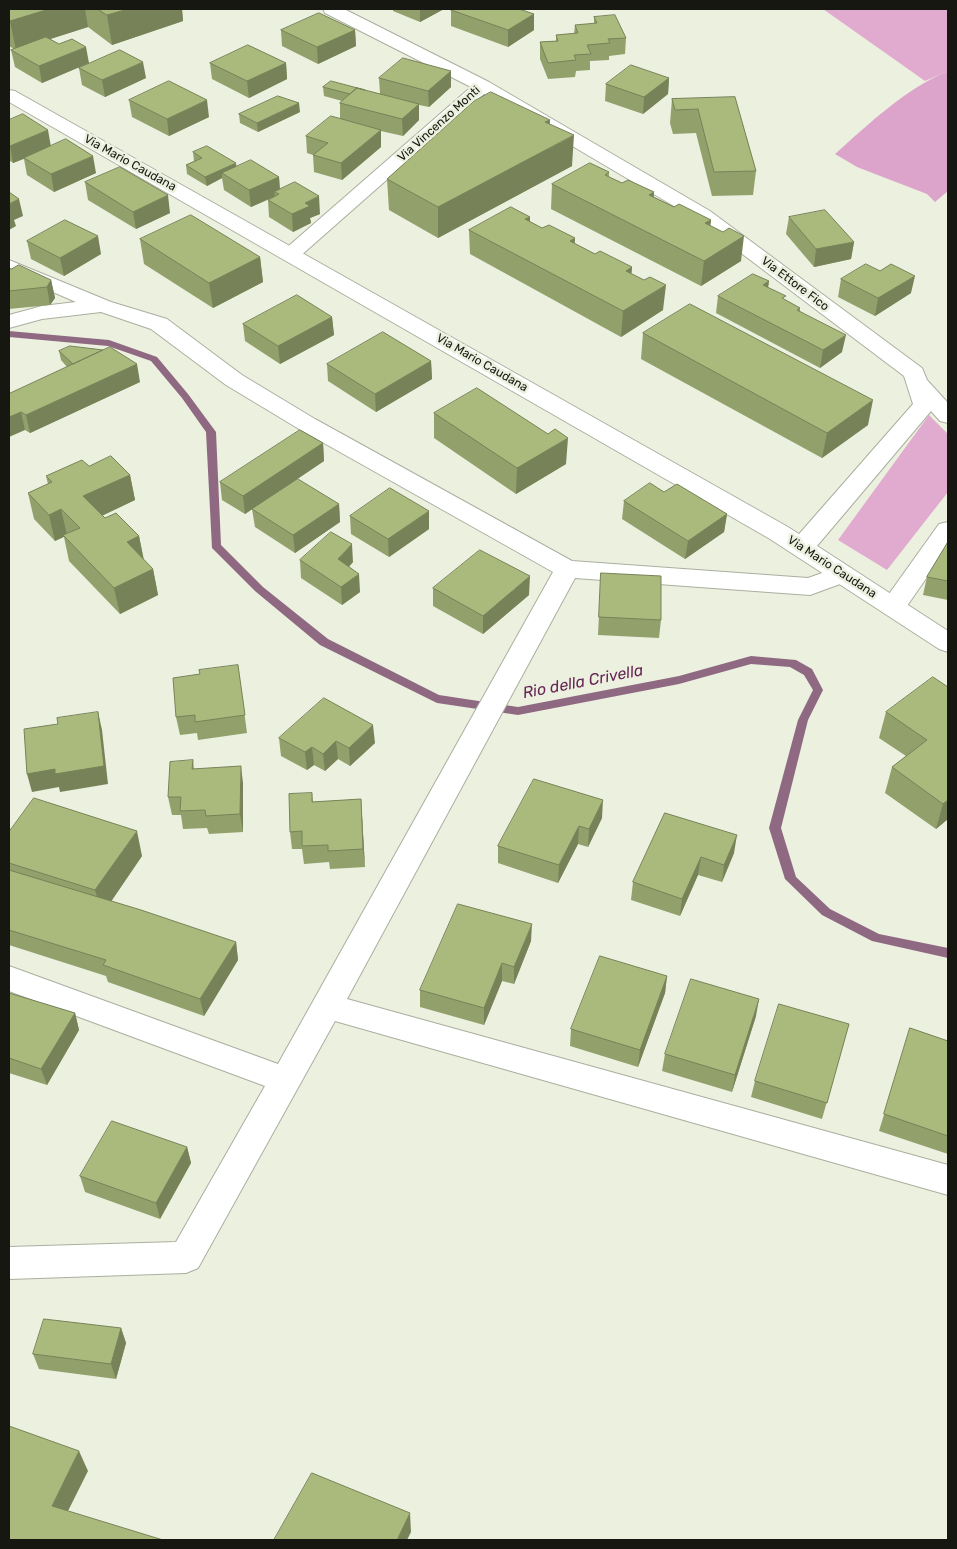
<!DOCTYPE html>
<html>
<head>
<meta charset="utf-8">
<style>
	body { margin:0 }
	#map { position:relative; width:957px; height:1549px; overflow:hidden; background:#ebf0df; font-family:Rubik,sans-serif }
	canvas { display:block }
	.frame { position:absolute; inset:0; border:10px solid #161711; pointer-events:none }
</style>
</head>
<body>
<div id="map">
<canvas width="957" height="1549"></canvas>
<div class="frame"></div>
</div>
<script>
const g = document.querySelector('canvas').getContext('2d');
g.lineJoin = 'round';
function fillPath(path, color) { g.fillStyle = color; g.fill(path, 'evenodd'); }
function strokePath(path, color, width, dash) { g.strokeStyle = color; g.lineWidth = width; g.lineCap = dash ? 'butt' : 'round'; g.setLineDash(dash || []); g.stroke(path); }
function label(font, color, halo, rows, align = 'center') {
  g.font = font + ' Rubik,sans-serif'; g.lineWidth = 5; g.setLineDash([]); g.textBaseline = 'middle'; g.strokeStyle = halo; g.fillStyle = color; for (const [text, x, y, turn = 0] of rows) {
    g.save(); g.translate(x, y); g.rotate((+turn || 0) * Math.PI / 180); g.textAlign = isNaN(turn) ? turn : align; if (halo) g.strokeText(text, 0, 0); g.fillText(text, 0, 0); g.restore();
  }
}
fillPath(new Path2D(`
	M823 9H948V71L925 81Z
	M929 415 948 434V492L887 570 838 540Z`), '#e1abd0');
fillPath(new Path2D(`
	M948 71V191L935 202 927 194 857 167 835 154C870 123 905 89 948 71Z`), '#dca4ca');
fillPath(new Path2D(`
	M9 331 109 340 157 357 188 394 216 432 221 545 263 587 328 639 439 695 518 707 679 676 751 656 796 660 812 669 823 690 808 720 781 828 796 877 830 909 879 934 948 948V958L872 941 822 915 785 879 769 828 798 720 813 690 804 675 790 667 751 664 679 684 518 715 437 703 320 645 255 591 212 548 206 432 182 398 151 361 108 346 9 337Z`), '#8f6982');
const street = new Path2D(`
	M323 9H344L489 82 710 211 922 368 927 380 948 403V423L940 421 931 411 811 553 802 555 793 553 790 547 793 541 913 404 904 376 696 219 484 94 298 258 291 260 284 258 281 254 284 250 471 87 325 13Z
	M9 260 111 302 167 319 242 375 315 419 572 561 808 578 842 566 851 568 854 574 851 580 810 595 575 578 347 999 948 1165V1195L335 1021 198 1268 186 1273 9 1279V1247L176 1242 265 1086 9 991V966L278 1064 553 572 299 429 226 385 151 329 101 312 42 319 9 328V315L42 306 76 302 9 273Z
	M948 522V547L902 613 893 616 884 613 880 607 884 601 939 524Z`);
const secondary = new Path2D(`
	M9 90 15 91 788 527 948 631V652L939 649 770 539 9 102Z`);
strokePath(street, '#aaaf9f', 2);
strokePath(secondary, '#aaaf9f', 2);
fillPath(street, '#fff');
fillPath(secondary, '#fff');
fillPath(new Path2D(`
	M9 9H182L183 21 112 45 88 27 50 39 89 63 42 83 15 67 11 50 14 49 9 46Z
	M393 9H444L420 22 393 11Z
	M451 10 534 14V30L508 47 451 26Z
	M594 17 626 38 625 54 609 56V60L590 61V70L576 71 575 77 548 79 540 59V42L556 41V35L574 34 575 25 594 24Z
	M281 30H355L356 46 318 64 282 46Z
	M210 63H286L287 79 249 98 212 79Z
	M79 68 146 78 105 97 82 85Z
	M451 71V87L429 107 419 105V120L403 136 381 131V147L342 180 314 172 313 155 307 153 306 136 340 118V103L342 101 324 96 323 87 380 94 379 78Z
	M669 78 668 94 643 114 605 101 606 84Z
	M735 97 756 171 753 195 712 196 696 133 673 134 670 123 672 99Z
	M129 100 209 117 169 136 132 117Z
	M300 112 258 132 240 123 239 114Z
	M9 120 51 146 96 173 54 192 27 175 24 159 13 163 9 160Z
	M550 120 549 124 572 166 438 238 389 210 387 179Z
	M193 152 236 167 279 177 280 189 320 214 310 218 311 223 293 232 269 217 268 200 272 198 251 207 224 190 222 178 207 186 187 174 186 165 194 161Z
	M609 172V177L622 183 654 192V197L674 207 711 220 710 225 741 261 701 286 551 209 552 184Z
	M85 182 170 213 136 229 88 200Z
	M530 217V222L542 228 595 254 632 267 631 274 663 310 621 337 470 254 469 230Z
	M789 217 854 242 851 259 814 267 786 234Z
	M140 239 260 257 263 282 213 308 144 264Z
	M27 241 101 254 64 276 31 259Z
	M9 268 51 280 55 298 50 305 9 309Z
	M880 271 911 293 875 316 838 297 841 279Z
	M769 281 768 288 785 300 800 308V311L842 352 820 368 716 313 718 296Z
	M332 317 334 335 280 364 245 341 243 324Z
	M643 333 868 425 822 458 641 359Z
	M59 351 140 382 30 433 25 430 9 394 67 367 61 360Z
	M431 361 432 379 376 412 328 381 327 364Z
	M434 413 548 434 566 464 516 494 434 438Z
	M323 443 324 461 262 503 339 504 340 522 295 553 255 527 252 509 245 514 222 500 220 482Z
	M89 466 130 475 135 500 102 516 105 518 139 536 144 560 153 569 158 595 120 614 69 561 64 537 55 541 34 519 28 493 48 484 46 476Z
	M664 492 727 514 724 532 685 559 622 519 624 501Z
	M350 516 429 529 389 557 351 534Z
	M948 542V600L923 595 927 577Z
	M300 560 353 562 349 567 360 592 342 605 301 578Z
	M601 573 661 620 659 638 598 635Z
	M433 588 529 595 483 634 433 606Z
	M238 665 247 733 198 740 197 733 180 735 176 717 200 674Z
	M948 687V819L936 829 885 793 892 767 906 756 879 738 886 712Z
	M279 738 375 743 350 766 338 759 325 771 314 765 307 770 281 756Z
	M193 760 194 769 243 783V832L209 834 207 828 183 829 181 815H172L168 797Z
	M312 793 313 802 361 799 365 867 330 869 329 862 304 864 302 849H292L290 832Z
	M665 813 734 853 722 882 698 875 680 916 631 900 633 882Z
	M602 818 588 847 578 844 558 883 498 863V846Z
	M9 832 142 856 111 901 236 942 238 960 204 1016 108 982 106 976 9 945Z
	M531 941 514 984 502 981 484 1025 420 1007V990Z
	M667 976 665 993 638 1067 570 1046 571 1029Z
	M9 993 75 1013 79 1030 47 1085 9 1073Z
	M756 1016 732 1092 662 1071 665 1054Z
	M849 1024 822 1119 751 1097 755 1081Z
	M910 1028 948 1041V1154L879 1131Z
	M187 1147 191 1163 160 1219 85 1192 80 1176Z
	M121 1328 126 1343 116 1379 39 1369 33 1354Z`), '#92a06c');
fillPath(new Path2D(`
	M49 9H85L88 27 16 50 10 21Z
	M128 9H182L183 21 112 45 107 15Z
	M420 9H444L420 22Z
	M534 14V30L508 47V30Z
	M355 30 356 46 318 64 317 47Z
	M86 47 89 63 42 83 39 66Z
	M143 62 146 78 105 97 102 80Z
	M286 63 287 79 249 98 247 81Z
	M451 71V87L429 107 428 91Z
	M669 78 668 94 643 114 644 97Z
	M207 100 209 117 169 136 167 119Z
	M299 103 300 112 258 132 257 123Z
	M419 104V120L403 136 402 119Z
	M550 120 549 149 574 135 572 166 438 238V207L545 122Z
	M48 130 51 147 13 163 10 146Z
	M381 130V147L342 180 341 163Z
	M93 156 96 173 54 192 51 174Z
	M236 163 237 172 222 173V178L207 186 205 177Z
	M279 177 280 194 274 192 275 196 251 207 249 190Z
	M654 192 652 217 649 195Z
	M168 195 170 213 136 229 133 212Z
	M319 196 320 214 310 218 311 223 293 232 292 214 305 203Z
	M19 199 23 216 14 220 16 226 9 230V204Z
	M530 217 529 241 525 219Z
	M711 220 708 245 705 223Z
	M98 236 101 254 64 276 60 258Z
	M744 236 741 261 701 286 704 261Z
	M575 238 574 263 570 241Z
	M854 242 851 259 814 267 816 249Z
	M260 257 263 282 213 308 209 283Z
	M632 267 630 292 626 271Z
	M915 276 911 293 875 316 878 298Z
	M51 280 55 298 50 305 47 287Z
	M769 281 766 299 763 285Z
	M666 285 663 310 621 337 623 311Z
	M332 317 334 335 280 364 278 346Z
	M846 335 842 352 820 368 823 350Z
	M431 361 432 379 376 412 375 394Z
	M137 364 140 382 30 433 26 415Z
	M873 400 868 425 822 458 827 433Z
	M21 412 25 430 9 437V417Z
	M568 438 566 464 516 494 517 468Z
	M323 443 324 461 245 514 243 496Z
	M130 475 135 500 88 522 83 496Z
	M339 504 340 522 295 553 293 535Z
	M61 509 67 535 55 541 49 515Z
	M429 511V529L389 557 388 539Z
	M727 514 724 532 685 559 688 541Z
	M139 536 144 562 127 542Z
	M352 544 353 562 339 577 338 559Z
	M153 569 158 595 120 614 114 588Z
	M359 574 360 592 342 605 341 587Z
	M530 576 529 595 483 634V616Z
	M98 712 102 730 108 784 60 792 59 787 32 792 27 774Z
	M373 725 375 743 350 766 349 748Z
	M336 741 338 759 325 771 323 754Z
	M312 747 314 765 307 770 305 752Z
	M241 766 243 783V832L240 814Z
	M361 799 365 867 363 849Z
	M603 800 602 818 588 847 589 829Z
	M948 800V819L936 829 943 804Z
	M579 826 578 844 558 883 559 865Z
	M137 831 142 856 102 915 95 890Z
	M737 835 734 853 722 882 724 865Z
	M701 857 698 875 680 916 682 899Z
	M532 924 531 941 514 984V967Z
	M236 942 238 960 204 1016 200 999Z
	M502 963V981L484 1025V1008Z
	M667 976 665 993 638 1067 640 1050Z
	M759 999 756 1016 732 1092 735 1075Z
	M75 1013 79 1030 47 1085 41 1069Z
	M187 1147 191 1163 160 1219 156 1203Z
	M121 1328 126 1343 116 1379 111 1364Z
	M79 1451 88 1471 61 1525 52 1506Z
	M410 1513 411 1532 407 1540H397Z`), '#778258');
const building = new Path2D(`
	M9 9H49L10 21 9 20Z
	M98 9H128L107 15Z
	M453 9H519L534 14 508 30 451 10Z
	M319 13 355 30 317 47 281 30Z
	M615 15 626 38 608 39 610 43 587 45 591 54 574 55 576 60 548 63 540 42 558 41 556 35 578 33 575 25 597 23 594 17Z
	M46 37 59 44 72 39 86 47 39 66 11 50Z
	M248 45 286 63 247 81 210 63Z
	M120 50 143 62 102 80 79 68Z
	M403 58 451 71 428 91 379 78Z
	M631 65 669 78 644 97 606 84Z
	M169 81 207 100 167 119 129 100Z
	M331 81 365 90 357 88 350 94 323 87Z
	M357 88 419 104 402 119 340 103Z
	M491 92 550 120 545 122 574 135 438 207 387 179 474 101Z
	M278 96 299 103 257 123 239 114Z
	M735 97 756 171 714 172 698 109 675 110 672 99Z
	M23 114 48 130 10 146H9V120Z
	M331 116 381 130 341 163 313 155 328 143 306 136Z
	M66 139 93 156 51 174 24 158Z
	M207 146 236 163 205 177 186 165 202 158 193 152Z
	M251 160 279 177 249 190 222 173Z
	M590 163 609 172 605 175 622 183 628 180 654 192 649 195 674 207 679 204 711 220 705 223 723 232 729 228 744 236 704 261 552 184Z
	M120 167 168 195 133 212 85 182Z
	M295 182 319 196 305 203 310 206 292 214 268 200 279 194 274 192Z
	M9 192 19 199 9 204Z
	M511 207 530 217 525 219 542 228 549 225 575 238 570 241 595 254 600 251 632 267 626 271 644 280 650 277 666 285 623 311 469 230Z
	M825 210 854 242 816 249 789 217Z
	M191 215 260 257 209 283 140 239Z
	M65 220 98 236 60 258 27 241Z
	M866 264 880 271 891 264 915 276 878 298 841 279Z
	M19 265 51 280 47 287 9 291V268L11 269Z
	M753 274 769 281 763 285 786 296 782 298 800 308 797 310 846 335 823 350 718 296Z
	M297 295 332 317 278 346 243 324Z
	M690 304 873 400 827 433 643 333Z
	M383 332 431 361 375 394 327 364Z
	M70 346 103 350 73 364 59 351Z
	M110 347 137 364 26 415 21 412 9 417V394Z
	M477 388 548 434 555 429 568 438 517 468 434 413Z
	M300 430 323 443 243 496 220 482Z
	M111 456 130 475 83 496 105 518 116 513 139 536 127 542 153 569 114 588 63 535 80 528 61 509 49 515 28 493 52 482 46 476 82 460 89 466Z
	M298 479 339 504 293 535 252 509Z
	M650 483 664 492 677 484 727 514 688 541 624 501Z
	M390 488 429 511 388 539 350 516Z
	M331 532 352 544 338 559 359 574 341 587 300 560Z
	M948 542V560L947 561H948V581L927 577Z
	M480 550 530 576 483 616 433 588Z
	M601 573 661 576V620L599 617Z
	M238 665 245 715 195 722V715L176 717 173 678 200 674 199 670Z
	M933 677 948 687V800L943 804 892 767 927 740 886 712Z
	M324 698 373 725 349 748 336 741 323 754 312 747 305 752 279 738Z
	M98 712 104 766 55 774V769L27 774 24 729 58 724 57 718Z
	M193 760 192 769 241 766 240 814 206 816 205 810 180 811 181 797H168L170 762Z
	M534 779 603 800 589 829 579 826 559 865 498 846Z
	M312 793V802L361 799 363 849 328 851V845L302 846V831L290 832 289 794Z
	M34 798 137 831 95 890 9 863V832Z
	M665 813 737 835 724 865 701 857 682 899 633 882Z
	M9 870 141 910 236 942 200 999 103 965 106 960 9 930Z
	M458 904 532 924 514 967 502 963 484 1008 420 990Z
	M600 956 667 976 640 1050 571 1029Z
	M691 979 759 999 735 1075 665 1054Z
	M9 993 75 1013 41 1069 9 1058Z
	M779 1004 849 1024 827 1103 755 1081Z
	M910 1028 948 1041V1136L884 1114Z
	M112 1121 187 1147 156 1203 80 1176Z
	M44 1319 121 1328 111 1364 33 1354Z
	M9 1426 79 1451 52 1506 163 1540H9Z
	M312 1473 410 1513 397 1540H274Z`);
fillPath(building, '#aaba7d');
strokePath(building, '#778258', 1);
label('12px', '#161711', '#ebf0df', [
	["Via Vincenzo Monti",439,124,-42],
	["Via Mario Caudana",130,163,29],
	["Via Ettore Fico",795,284,37],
	["Via Mario Caudana",482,363,30],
	["Via Mario Caudana",832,567,33]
]);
label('italic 16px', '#662556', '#ebf0df', [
	["Rio della Crivella",583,682,-11]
]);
</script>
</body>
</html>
